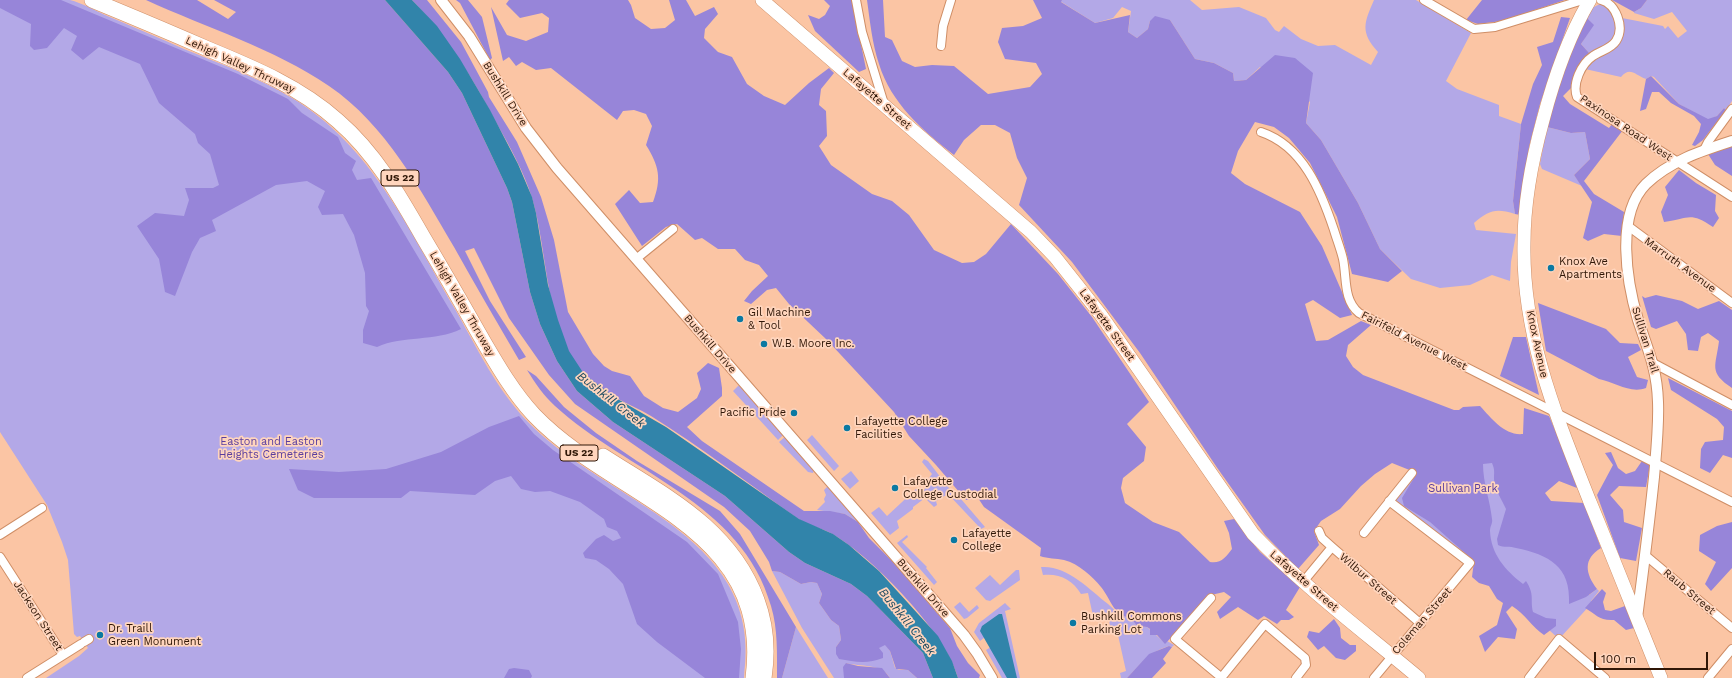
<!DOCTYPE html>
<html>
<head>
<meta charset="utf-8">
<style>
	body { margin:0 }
	#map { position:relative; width:1732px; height:678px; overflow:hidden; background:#fbc5a4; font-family:"Work Sans",sans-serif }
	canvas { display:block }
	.scale { position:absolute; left:1594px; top:652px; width:114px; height:18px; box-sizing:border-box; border:2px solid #301707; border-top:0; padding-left:5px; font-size:12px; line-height:14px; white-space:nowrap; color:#301707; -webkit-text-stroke:3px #ffd5bd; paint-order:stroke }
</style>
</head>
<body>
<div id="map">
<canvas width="1732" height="678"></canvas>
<div class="scale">100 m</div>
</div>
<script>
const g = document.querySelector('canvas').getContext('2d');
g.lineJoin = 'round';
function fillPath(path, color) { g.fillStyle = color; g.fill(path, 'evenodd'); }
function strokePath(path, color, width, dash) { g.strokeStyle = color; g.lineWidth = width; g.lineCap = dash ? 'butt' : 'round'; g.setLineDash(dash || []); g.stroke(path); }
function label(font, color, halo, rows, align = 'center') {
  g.font = font + ' "Work Sans",sans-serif'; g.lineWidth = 3.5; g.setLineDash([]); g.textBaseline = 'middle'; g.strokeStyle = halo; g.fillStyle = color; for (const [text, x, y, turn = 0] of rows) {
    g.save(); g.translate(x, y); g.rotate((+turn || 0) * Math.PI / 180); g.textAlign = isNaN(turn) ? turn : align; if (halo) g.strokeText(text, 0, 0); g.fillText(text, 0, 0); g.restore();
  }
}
fillPath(new Path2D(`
	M0 0C16 0 32 0 49 0 55 0 64 0 70 0 82 3 94 10 105 15 131 26 158 37 184 49 221 64 259 78 292 98 372 146 410 232 455 309 477 348 497 390 528 422 607 504 766 533 744 678H46L79 656 88 648 80 636 77 637 74 634 68 560 62 542 47 505 0 432Z
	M1062 0H1190L1202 10 1239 7 1266 18 1275 30 1279 32 1284 26 1301 39 1318 46 1335 45 1371 65 1378 52C1360 32 1364 23 1374 0H1416L1471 33 1446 81 1457 89 1499 105V116L1521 124 1513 201 1515 214C1496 208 1489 210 1474 223L1476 230 1516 234 1511 262 1510 281 1492 275 1470 285 1440 288 1411 279 1380 249 1358 203 1321 140 1306 123 1310 102 1260 67 1246 80 1234 81 1233 73 1214 63 1195 59 1170 20 1150 21 1148 29 1137 38 1128 32 1131 11 1122 7 1113 18 1095 23 1060 1Z
	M1647 0H1732V101L1726 110 1724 108 1717 116 1708 120 1679 104 1654 77 1651 76 1646 79C1635 75 1630 66 1621 77L1585 69 1594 59 1616 47 1622 18 1663 26 1665 29 1668 26 1678 38 1687 31 1672 12 1654 19 1634 13V12L1641 8Z
	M1600 4C1613 7 1621 27 1614 38 1609 46 1596 49 1590 54L1581 44 1593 25 1587 18 1592 8Z
	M1547 127 1571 133 1585 132 1590 159 1574 175 1582 186 1542 169 1540 164Z
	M740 384 784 434 778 440 733 391Z
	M1459 410 1589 595 1597 589 1599 591 1591 601 1592 603 1559 639 1474 562 1394 499Z
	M812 435 839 466 834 471 807 440Z
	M786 436 814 470 813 473 808 472 779 442Z
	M924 459 928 461 948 487 961 499 985 527 981 529 948 494 936 501 937 505 934 507 925 498 913 507V509L897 521 899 528 890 535 871 513 879 507 887 516 916 489 924 490 929 483V478L932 474 922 462Z
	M851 471 859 481 850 489 841 479Z
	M828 486 858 520V522L845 514 817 510 825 502 824 499 826 495 824 490Z
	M907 535 908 537 902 542 927 567 926 568 937 582 934 585 897 543Z
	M1041 567C1067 565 1089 589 1108 604 1117 612 1119 616 1131 618L1137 626 1147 627 1165 643 1167 641 1174 645 1172 647 1169 646C1149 652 1141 664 1127 678H1121L1120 673 1126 671 1116 626H1110L1109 620 1104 615 1093 616 1088 593 1081 594C1073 580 1059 573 1043 575Z
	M1016 570H1019L1020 580 990 601 986 600 975 588 990 575 1000 585Z
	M772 571 780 572 801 584 811 582 817 583 822 594 819 603 831 620 839 626 841 640 836 647 878 648 885 644 890 651 895 668 899 670H908L917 678H890C882 663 860 667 846 663L844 678H834L802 628Z
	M960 602 969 612 977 605 979 608 967 618 964 619 954 607Z
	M1005 603 1011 609 1005 611 1020 678H1002L986 650 991 647 985 637 980 641 974 632 979 623Z
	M796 627 828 678H782Z`), '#b3a8e7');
fillPath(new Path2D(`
	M0 0H61L238 74 288 99 302 113 338 137 345 153 356 161 352 170 357 180 371 178 461 329C435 342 403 335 377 347L363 343V330L369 311 366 306 365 273 354 235 343 214 322 215 318 207 325 191 307 181 276 185 212 220 216 231 200 238 192 252 175 296 165 292 159 259 137 226 155 213 184 216 189 200 185 188H213L219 185 210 154 198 143 195 134 159 103 140 64 99 47 83 60 71 50 77 36 64 28 47 48 34 50 30 46 31 24 0 8Z
	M146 0H197L228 19 236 12 214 0H385L448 72 462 93 507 188 512 202 530 292 540 324 557 361 577 391 613 422 725 496 789 552 805 563 851 584 867 596 923 653 933 678H917L908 670 896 669 890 651 885 645 879 648 883 653V658C868 664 855 662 839 659L836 654V647L841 640 839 626 831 620 819 603 822 594 817 583 811 582 801 584 780 572 772 571 769 562 750 531 724 507 575 404 549 375 509 318 474 248 465 251 490 301 526 357 519 360C497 322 475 285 454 247 420 189 386 125 329 86 273 48 207 28 146 0Z
	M412 0H427L461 42 488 92 489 97 517 142 541 197 554 240 568 312 593 354 604 366 612 371 630 376 644 396 663 408 678 412 697 398 701 389 697 373 708 363 719 368 722 388V396L687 427 702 441 804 511H830L845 514 858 522 869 538 897 566 950 628 957 646 968 663 980 675 979 678H958C947 634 873 558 834 535 823 528 809 526 797 518 749 484 701 447 651 416 629 403 604 395 585 376 545 334 548 250 532 198 524 172 510 147 497 124 472 77 449 39 412 0Z
	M456 0H468L482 17 492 58 490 60 460 3Z
	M509 0H628L631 5 635 18 651 29 665 28 675 20 669 0H686L695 16 714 7 718 14 705 29 704 38 718 52 732 57 747 84 764 96 785 105 809 83 829 68 834 73 821 89 819 105 826 111 827 136 819 146 831 165 872 194 892 201 909 215 934 250 962 263 974 262 986 254 1011 224 1058 274 1092 317 1149 402 1127 424 1146 447 1144 461 1123 478 1121 488 1125 503 1153 522 1179 532 1210 562C1221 564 1226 557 1232 549L1229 533 1224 521 1234 519 1260 552 1300 587 1286 610 1294 617 1289 620H1281L1277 624 1264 616 1258 620 1238 607 1220 619 1217 612 1231 597 1224 592 1211 595 1165 644 1157 635H1150V629L1147 627 1137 626 1131 618C1113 615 1112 601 1101 587 1092 576 1079 564 1064 560 1056 558 1048 559 1040 556L1041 548 984 507 978 498 966 500 936 465 909 436 894 412 827 340 789 304 776 288 767 290 751 304 744 301 752 291 768 276 759 265 745 260 735 249H718L702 238 695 240 677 224 666 227 642 246 615 204 629 190 640 203 653 202C662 178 659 166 646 145L652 126 646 114 634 110 623 111 617 120 551 68 536 70 522 62 516 66 509 57 503 61 491 7 507 35 526 41 548 32 549 18 542 13 520 18 506 4Z
	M824 0H852L866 69 859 72 815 31 808 15 819 19 825 15 830 6Z
	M867 0H883L885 37 892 40 902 61 915 67 932 65 954 66 988 94 1030 87 1042 74 1036 63 1005 59 998 42 1002 28 1023 26 1042 18 1033 0H1062L1061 2 1095 23 1130 15 1128 32 1137 38 1148 29 1150 21 1155 16 1170 20 1195 59 1214 63 1233 73 1234 81 1246 80 1275 55 1295 58 1313 73 1306 123 1321 140 1358 203 1380 249 1402 271 1388 282 1352 274 1337 217 1310 163 1289 138 1274 127 1255 122 1238 151 1231 173 1245 184 1300 212 1322 246 1352 315 1340 318 1313 300 1305 304 1316 341 1328 340 1361 321 1371 325 1348 345 1346 356 1353 367 1363 375 1454 410H1459L1463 407 1480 406C1492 419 1505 436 1523 434L1524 408 1549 416 1565 453 1577 488 1559 481 1545 493 1551 501 1584 503 1601 548C1583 559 1585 573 1597 589L1586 597 1569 604C1571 566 1549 555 1516 548 1510 546 1504 548 1498 545L1497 539 1506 509C1502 500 1494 488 1494 479 1494 472 1495 470 1492 463L1483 464C1483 483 1490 500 1492 519 1493 523 1490 526 1490 531 1491 554 1505 570 1523 584L1526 581C1535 595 1530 599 1533 612L1546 618 1556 619V626L1544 635C1532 627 1525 614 1512 606L1506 612 1517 629 1515 639 1498 637 1485 652 1479 636 1497 625 1503 603 1497 599 1489 586 1479 583 1472 577 1474 561 1430 522 1404 506 1402 498 1417 473 1392 463 1375 474 1361 486 1340 509 1321 521 1314 531 1319 545 1298 569 1265 535 1218 469 1140 353 1072 262 1019 205 1027 178 1017 158 1010 133 995 125H981L964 140 954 155C922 130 891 103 879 64 872 43 870 21 867 0Z
	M1482 0H1565L1502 21 1478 24 1466 20Z
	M1612 0H1647L1641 8 1634 12Z
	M1561 17 1570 18 1540 104 1529 147 1520 215 1515 214 1513 201 1521 124 1533 84 1542 65 1537 47 1553 42Z
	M1587 18 1594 25 1581 44 1590 54 1572 87 1563 96 1570 104 1609 128 1612 124 1623 130 1584 181 1594 194 1624 212 1622 236 1604 234 1588 241 1583 238 1592 202 1574 175 1590 159 1585 132 1571 133 1547 127 1556 86Z
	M1651 76 1679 104 1708 119 1717 116 1724 108 1726 110 1703 140 1695 146 1692 145 1699 132 1701 124 1694 116 1671 103 1659 92H1652L1646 109 1640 111 1646 79Z
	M1732 146V176L1715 165 1708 154Z
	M1679 170 1696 183 1716 195 1715 211 1719 218 1713 227C1689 211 1689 219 1664 222L1661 212 1668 195 1665 187Z
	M1656 295 1682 301 1698 309 1719 301 1732 310V388C1708 372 1716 366 1719 341L1708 333 1701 337 1698 351 1688 350 1686 334 1677 321 1656 329 1651 327 1642 296 1645 298Z
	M1538 303 1606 329 1620 343 1638 344 1641 350 1628 357 1637 377 1648 380 1646 388C1630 394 1615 382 1599 379L1546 351Z
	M1513 337H1526L1539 395 1500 376Z
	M527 370 536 376 564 407 596 433 637 461 720 511 740 534 796 627 782 678H777C777 654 778 629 771 606 742 502 627 472 555 406 544 396 535 383 527 370Z
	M1668 378 1732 411V458L1723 455 1710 473 1700 468 1701 449 1705 442 1723 440 1724 427 1717 419 1671 390Z
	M519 416 534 434 553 450 687 542 718 574 738 622 741 649 739 678H705L657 642 637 624 623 584 609 569 596 560 585 558 583 553 596 539 604 535 613 541 621 538 617 531 607 527 604 519 580 502 550 491 535 492 521 489 511 476 495 481 475 495 410 491 401 498H314L298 490 289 469 339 472 386 469 441 452 489 427Z
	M1611 452 1618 468 1626 474 1635 471 1642 461 1650 465 1646 487 1619 486 1610 495 1623 510 1624 522 1642 528 1636 561 1620 558 1597 495 1613 465 1605 453Z
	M1732 522V568L1711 591 1705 584 1716 562 1699 551 1700 535 1717 526Z
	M1602 589 1606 593 1603 602 1605 610 1611 611 1625 606 1634 628 1626 630 1614 620C1599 621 1596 614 1585 608Z
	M1334 619 1340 628 1341 638 1350 645H1356V651L1345 660 1336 658 1324 646 1318 650 1307 637 1309 631 1319 633Z
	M1169 646 1172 647 1163 659 1166 663 1152 678H1127L1149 654Z
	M846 663 858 666 882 668 890 678H844L843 667Z
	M514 668 529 670 532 676 531 678H504L509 669Z`), '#9785d9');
fillPath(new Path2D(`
	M385 0H412L437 26 460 59 490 110 518 164 532 197 536 213 548 285 558 320 569 351 584 374 616 398 666 427 799 519 833 534 849 545 879 571 938 636 952 661 958 678H933L923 653 867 596 851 584 805 563 789 552 725 496 613 422 577 391 557 361 540 324 530 292 512 202 507 188 462 93 448 72Z
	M999 614H1002L1017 678H1007L980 631 982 626Z`), '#3184aa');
const minor = new Path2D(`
	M856 0 862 32 884 104
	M1424 0 1474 29 1495 27 1583 0
	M1601 0C1616 4 1625 27 1616 41 1611 49 1600 51 1593 56 1581 64 1572 84 1577 97L1732 197
	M941 46 943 26 951 0
	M1261 132C1303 146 1321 191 1334 230 1337 240 1341 250 1343 259 1347 278 1343 300 1359 313L1732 502
	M1704 150 1708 142 1732 109
	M1628 226 1732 303
	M636 259 673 229
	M1653 363 1732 405
	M1319 531 1322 538 1332 547 1421 624
	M1364 533 1412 473
	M0 535 42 508
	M1645 555 1732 628
	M0 557 63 655
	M1303 582 1332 547
	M1211 598 1175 639 1222 678
	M84 642 89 639
	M27 678 81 644
	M1221 678 1265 624 1305 658 1306 665 1296 678
	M1374 678 1470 563 1389 501
	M1529 678 1559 639 1605 678
	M1708 678 1732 649`);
const tertiary = new Path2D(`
	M441 0 469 36 526 128 557 168 964 635 977 653 992 678
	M1637 618C1643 572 1649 525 1654 477 1656 453 1659 427 1658 402 1657 369 1648 350 1638 320 1627 283 1615 215 1646 184 1670 161 1701 151 1732 141`);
const primary = new Path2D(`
	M762 0 1031 232 1055 257 1101 315 1253 534C1304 587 1363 631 1419 678
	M1590 0C1568 37 1554 78 1543 120 1532 160 1524 201 1524 243 1522 336 1557 418 1590 502 1614 560 1637 619 1661 678`);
const motorway = new Path2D(`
	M92 0C131 16 169 32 208 49 254 68 300 87 338 121 375 153 399 195 423 237 442 269 460 300 478 332 495 361 511 390 534 415 616 501 773 525 753 678
	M603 456C665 496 730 527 757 600 766 624 768 652 764 678`);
strokePath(minor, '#cf8e66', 10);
strokePath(tertiary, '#cf8e66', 12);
strokePath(primary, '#cf8e66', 14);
strokePath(motorway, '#cf8e66', 16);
strokePath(minor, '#fff', 8);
strokePath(tertiary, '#fff', 10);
strokePath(primary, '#fff', 13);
strokePath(motorway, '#fff', 15);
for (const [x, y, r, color] of [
	[1551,268,4,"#0a79a2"],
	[740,319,4,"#0a79a2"],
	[764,344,4,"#0a79a2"],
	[794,413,4,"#0a79a2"],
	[847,428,4,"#0a79a2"],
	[895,488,4,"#0a79a2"],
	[954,540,4,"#0a79a2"],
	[1073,623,4,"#0a79a2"],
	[100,635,4,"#0a79a2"]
]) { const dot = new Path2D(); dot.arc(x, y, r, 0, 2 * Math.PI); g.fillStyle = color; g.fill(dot); strokePath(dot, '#ffd5bd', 1.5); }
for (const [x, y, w] of [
	[400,178,38],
	[579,453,38]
]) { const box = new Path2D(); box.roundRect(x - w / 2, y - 8, w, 16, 3); g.fillStyle = '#ffd5bd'; g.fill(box); strokePath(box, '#301707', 1); }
label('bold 10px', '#301707', null, [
	["US 22",400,178],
	["US 22",579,453]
]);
label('11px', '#301707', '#ffd5bd', [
	["Lehigh Valley Thruway",240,65,25],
	["Bushkill Drive",505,94,58],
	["Lafayette Street",877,99,41],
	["Paxinosa Road West",1626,128,34],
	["Marruth Avenue",1680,265,36],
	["Lehigh Valley Thruway",462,304,60],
	["Lafayette Street",1107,325,54],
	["Sullivan Trail",1645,340,73],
	["Fairifeld Avenue West",1414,341,27],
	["Bushkill Drive",710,344,49],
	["Knox Avenue",1537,344,78],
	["Wilbur Street",1368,579,41],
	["Lafayette Street",1304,581,41],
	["Bushkill Drive",923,588,49],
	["Raub Street",1689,592,40],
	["Jackson Street",38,616,57],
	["Coleman Street",1422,621,-49]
]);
label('11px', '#301707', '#ffd5bd', [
	["Knox Ave",1559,262],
	["Apartments",1559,275],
	["Gil Machine",748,313],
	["& Tool",748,326],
	["W.B. Moore Inc.",772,344],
	["Pacific Pride",786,413,"right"],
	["Lafayette College",855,422],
	["Facilities",855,435],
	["Lafayette",903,482],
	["College Custodial",903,495],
	["Lafayette",962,534],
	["College",962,547],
	["Bushkill Commons",1081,617],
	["Parking Lot",1081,630],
	["Dr. Traill",108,629],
	["Green Monument",108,642]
], 'left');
label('11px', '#593d9f', '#ffd5bd', [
	["Easton and Easton",271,442],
	["Heights Cemeteries",271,455],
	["Sullivan Park",1463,489]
]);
label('italic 12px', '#1d4a60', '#ffd5bd', [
	["Bushkill Creek",611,400,38],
	["Bushkill Creek",907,622,51]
]);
</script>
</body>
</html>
